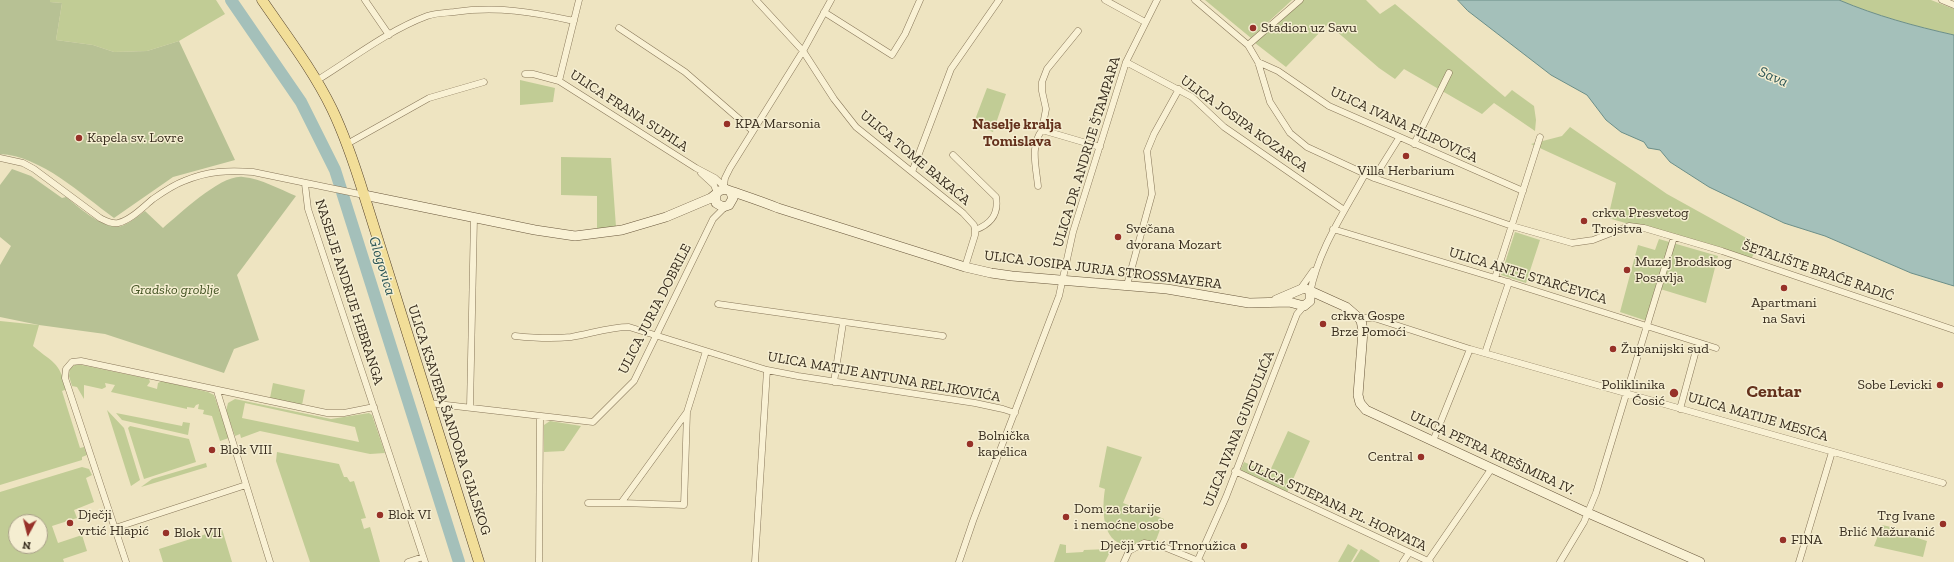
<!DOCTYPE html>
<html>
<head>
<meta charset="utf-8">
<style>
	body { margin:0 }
	#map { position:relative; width:1954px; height:562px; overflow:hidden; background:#eee4c1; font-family:"Zilla Slab",serif }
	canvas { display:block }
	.north { position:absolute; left:8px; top:514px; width:40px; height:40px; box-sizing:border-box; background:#f5eed1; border:1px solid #a9a089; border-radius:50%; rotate:187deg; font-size:11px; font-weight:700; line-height:16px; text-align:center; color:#372c1d }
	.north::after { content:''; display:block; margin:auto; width:14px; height:18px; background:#973128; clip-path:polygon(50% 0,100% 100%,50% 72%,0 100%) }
</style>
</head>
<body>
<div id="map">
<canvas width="1954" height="562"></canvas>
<div class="north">N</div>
</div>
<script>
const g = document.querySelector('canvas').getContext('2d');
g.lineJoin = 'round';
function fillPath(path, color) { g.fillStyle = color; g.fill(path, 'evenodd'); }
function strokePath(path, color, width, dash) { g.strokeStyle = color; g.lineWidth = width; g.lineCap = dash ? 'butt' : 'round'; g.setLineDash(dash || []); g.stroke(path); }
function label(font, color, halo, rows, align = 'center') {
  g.font = font + ' "Zilla Slab",serif'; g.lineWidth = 3; g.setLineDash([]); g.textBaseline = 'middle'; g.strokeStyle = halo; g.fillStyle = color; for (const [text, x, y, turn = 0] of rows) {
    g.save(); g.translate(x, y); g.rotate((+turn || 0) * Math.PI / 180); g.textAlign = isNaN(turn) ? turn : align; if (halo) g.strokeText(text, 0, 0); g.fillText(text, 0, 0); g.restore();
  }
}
fillPath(new Path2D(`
	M50 0H216L225 14 179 41 147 51 114 52 93 45 56 40 62 3 50 2Z
	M1205 0H1292L1251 38Z
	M1302 0H1366L1380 14 1395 4 1505 97 1512 90 1534 106 1536 120 1535 131 1494 103 1482 114 1404 69 1395 79 1379 68 1328 24 1286 67 1255 43Z
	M1839 0H1931L1954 9V35C1914 26 1877 16 1839 0Z
	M520 80 555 88 553 102 520 105Z
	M987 88 1006 94 993 132 973 125Z
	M1570 127 1667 194 1759 245 1751 259 1608 218 1616 183 1531 144 1562 136Z
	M561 157 611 158 616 227 597 231V196L561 195Z
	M1515 232 1540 240 1526 283 1501 275Z
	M1659 239 1718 256 1706 303 1657 288 1647 321 1620 312 1638 245 1655 250Z
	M0 321 39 325 33 346C55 365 57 359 67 389L62 391 80 448 84 447 87 455 82 457V460L0 485Z
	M77 364 149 379 150 382 147 386 157 389 158 383 162 381 208 392 214 395 229 438 220 441 212 416 203 414 204 410 198 409 199 404 196 405 194 408 187 407V409L111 392 115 385 105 383 106 387 102 389 84 385V399L77 387 72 386 69 376 70 368Z
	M273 383 305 390 302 405 270 398Z
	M235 399 331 419 369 413 372 415 385 453 370 454 260 431 241 438 240 434 235 436 226 411 228 403ZM245 403 355 427 359 442 242 418Z
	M107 410 124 428 140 480 131 486Z
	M116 413 182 426 183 422 190 423 188 435 122 420Z
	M550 421 581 426 564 451 544 452V425Z
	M130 426 189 439 196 462 144 479 128 428Z
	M1288 431 1310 441 1287 493 1240 471 1244 462 1269 473Z
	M1107 446 1142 457 1123 503 1164 519 1155 543C1149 542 1144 541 1139 542 1135 543 1131 545 1126 545 1101 542 1102 507 1105 489L1099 487Z
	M277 452 339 464 344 477H347L350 482 354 481 366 518 361 519 364 529 370 527 380 562H310L276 461Z
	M206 463 207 467 141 487 152 479Z
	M82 467 89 469 92 475 86 478 94 502 74 510 77 518 52 526 58 543 82 535 87 551 63 559 64 562H0V492ZM16 522H40V546H16Z
	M1882 525 1909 531 1908 535 1927 541 1923 557 1874 546Z
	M222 529 232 562H163L159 549Z
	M1060 544 1066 545V553L1083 552 1084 550 1108 549 1110 552 1105 562H1054Z
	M1348 544 1358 550 1351 562H1338Z
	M1361 549 1380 561 1379 562H1353Z`), '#c1cc95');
fillPath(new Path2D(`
	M0 0H50V2L62 3 56 40 93 45 114 52 147 51 179 41 235 160 173 177 114 218C81 194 41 156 0 154Z
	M12 169 31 176 62 198 66 197C79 207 106 233 124 225 131 222 138 216 145 211L163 228C180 214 221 174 243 177 262 179 279 189 296 196L237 275 259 340 234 349 224 373 105 334 39 325 0 317V265L11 246 0 237V185Z`), '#b7c194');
const water = new Path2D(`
	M1458 0H1839C1877 16 1914 26 1954 35V286L1911 273 1825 236 1784 223 1709 187 1670 162 1660 150 1648 148 1644 142 1621 132 1606 120 1587 95 1551 75 1468 11Z`);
fillPath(water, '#a4c0ba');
strokePath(water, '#6b8e88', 1);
strokePath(new Path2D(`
	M231 0 301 102 335 170 459 562`), '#a4c0ba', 12);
const street = new Path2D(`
	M365 0 389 35
	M579 0 559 81 696 168 715 178 728 190
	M756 0 803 51 834 99 856 127 963 213 974 225 975 230V235L965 267
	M1105 0 1145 22
	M1195 0 1248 45 1258 62 1270 102 1290 133 1307 147 1374 178 1512 226 1572 243 1593 240 1629 226 1644 228 1722 251 1954 330
	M1942 0 1954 5
	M824 12 892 55 905 34 920 0
	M619 28 685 72 753 131
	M1248 45 1300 0
	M1126 62 1192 97 1224 127 1344 210
	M1258 62 1278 71 1329 106 1523 191
	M525 74H533L559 81
	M316 81C352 59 387 31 427 16 435 13 445 13 454 12 497 6 533 12 574 21
	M1042 130 1046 109 1042 91V82L1047 69 1078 31
	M347 144 429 98 484 82
	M1414 144 1449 73
	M953 155 996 197C999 214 991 224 975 230
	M0 158 23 163 34 169 100 218C106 221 111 224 118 223 131 220 143 207 153 199 163 192 173 185 184 181 208 171 228 170 253 172L364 195
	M912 172 951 69 999 0
	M701 173 714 185 717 193
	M1374 178 1399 138
	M305 184 308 209 313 224 425 562
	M724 185 725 178 730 168 803 51 831 0
	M1038 186C1036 166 1030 146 1042 130L1100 147
	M1333 229 1495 278 1716 348
	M1495 278 1540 137
	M1127 285 1152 194 1147 151 1154 134 1179 89
	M1301 288 1313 271
	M1310 293C1319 248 1344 213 1365 174
	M718 304 943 336
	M1359 318H1374L1470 349 1943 483
	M515 336C534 338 552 339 571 337 590 334 609 327 629 327L767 370 798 376 975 403 1003 409 1015 413
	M1485 353 1509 282
	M834 382 843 323
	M217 391 270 562
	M429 403 593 422 634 381 713 219 725 207
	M470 407 474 218
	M1680 409 1698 343
	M687 412 684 505 621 503 687 412 706 351
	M1433 441 1470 349
	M1235 471 1430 562
	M588 503H621
	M115 528 246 485
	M1428 561 1492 468
	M126 562 65 378 66 369 72 362 81 361 327 413H344L374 407
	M408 562 423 557
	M539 562 540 417
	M755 562 767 370
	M959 562 973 521 1059 296 1073 232 1126 62 1157 0
	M1124 562 1129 551 1144 543 1164 547 1201 562
	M1197 562 1226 497 1297 314 1304 306
	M1403 562 1409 553
	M1560 562 1584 522 1596 493 1674 237
	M1799 562 1832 452`);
const secondary = new Path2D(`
	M731 193 733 198 729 205 723 207 716 203V194L719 191 725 189C742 195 761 201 778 208L965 267 991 273 1012 276 1167 289 1249 303 1289 302 1304 306 1310 301V293
	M364 195 535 230 575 236 622 230 666 217 711 198 716 194
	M1276 300 1304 288 1346 307 1361 320 1363 331 1358 395 1360 403 1366 410 1588 513 1700 562`);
const primary = new Path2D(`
	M262 0C286 35 313 70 332 109 345 136 355 166 364 195L479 562`);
strokePath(street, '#877659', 7);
strokePath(secondary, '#69573c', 10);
strokePath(primary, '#55432d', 11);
strokePath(street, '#f9f1d4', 6);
strokePath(secondary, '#f9f1d4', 9);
strokePath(primary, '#f2de98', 10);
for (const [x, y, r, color] of [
	[1253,28,4,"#973128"],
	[727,124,4,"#973128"],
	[79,138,4,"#973128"],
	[1406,156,4,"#973128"],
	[1584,221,4,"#973128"],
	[1118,237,4,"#973128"],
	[1627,270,4,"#973128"],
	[1784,288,4,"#973128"],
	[1323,324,4,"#973128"],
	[1613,349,4,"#973128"],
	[1940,385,4,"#973128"],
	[1674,393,5,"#973128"],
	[970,444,4,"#973128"],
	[212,450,4,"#973128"],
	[1421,457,4,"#973128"],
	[380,515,4,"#973128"],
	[1066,517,4,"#973128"],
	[70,523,4,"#973128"],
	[1943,524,4,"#973128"],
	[166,533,4,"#973128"],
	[1783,540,4,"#973128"],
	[1244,546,4,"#973128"]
]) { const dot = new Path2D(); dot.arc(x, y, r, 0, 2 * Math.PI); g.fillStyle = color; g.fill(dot); strokePath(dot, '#f5eed1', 1.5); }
label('14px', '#372c1d', '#f5eed1', [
	["Stadion uz Savu",1261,28],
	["KPA Marsonia",735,124],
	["Kapela sv. Lovre",87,138],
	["Villa Herbarium",1406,171,"center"],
	["crkva Presvetog",1592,213],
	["Trojstva",1592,229],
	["Svečana",1126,229],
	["dvorana Mozart",1126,245],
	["Muzej Brodskog",1635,262],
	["Posavlja",1635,278],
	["Apartmani",1784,303,"center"],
	["na Savi",1784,319,"center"],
	["crkva Gospe",1331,316],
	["Brze Pomoći",1331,332],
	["Županijski sud",1621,349],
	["Poliklinika",1665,385,"right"],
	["Ćosić",1665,401,"right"],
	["Sobe Levicki",1932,385,"right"],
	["Bolnička",978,436],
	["kapelica",978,452],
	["Blok VIII",220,450],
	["Central",1413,457,"right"],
	["Dom za starije",1074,509],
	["i nemoćne osobe",1074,525],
	["Dječji",78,515],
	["vrtić Hlapić",78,531],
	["Blok VI",388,515],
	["Trg Ivane",1935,516,"right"],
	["Brlić Mažuranić",1935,532,"right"],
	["Blok VII",174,533],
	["FINA",1791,540],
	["Dječji vrtić Trnoružica",1236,546,"right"]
], 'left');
label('14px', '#372c1d', '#f5eed1', [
	["ULICA FRANA SUPILA",629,111,33],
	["ULICA JOSIPA KOZARCA",1244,124,36],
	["ULICA IVANA FILIPOVIĆA",1404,125,25],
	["ULICA DR. ANDRIJE ŠTAMPARA",1087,152,-73],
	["ULICA TOME BAKAČA",915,158,40],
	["ULICA JOSIPA JURJA STROSSMAYERA",1103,270,7],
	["ŠETALIŠTE BRAĆE RADIĆ",1818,271,19],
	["ULICA ANTE STARČEVIĆA",1528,276,17],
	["NASELJE ANDRIJE HEBRANGA",349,292,72],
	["ULICA JURJA DOBRILE",655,309,-63],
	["ULICA MATIJE ANTUNA RELJKOVIĆA",884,377,10],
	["ULICA MATIJE MESIĆA",1758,417,16],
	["ULICA KSAVERA ŠANDORA GJALSKOG",449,420,72],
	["ULICA IVANA GUNDULIĆA",1239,429,-68],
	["ULICA PETRA KREŠIMIRA IV.",1492,453,25],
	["ULICA STJEPANA PL. HORVATA",1337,506,25]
]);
label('italic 14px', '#435323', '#f5eed1', [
	["Gradsko groblje",175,290]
]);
label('italic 15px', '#2c5657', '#f5eed1', [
	["Sava",1773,77,23],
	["Glogovica",382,266,73]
]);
label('bold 15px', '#64311c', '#f5eed1', [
	["Naselje kralja",1017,125],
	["Tomislava",1017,142]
]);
label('bold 18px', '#64311c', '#f5eed1', [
	["Centar",1774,392]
]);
</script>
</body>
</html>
